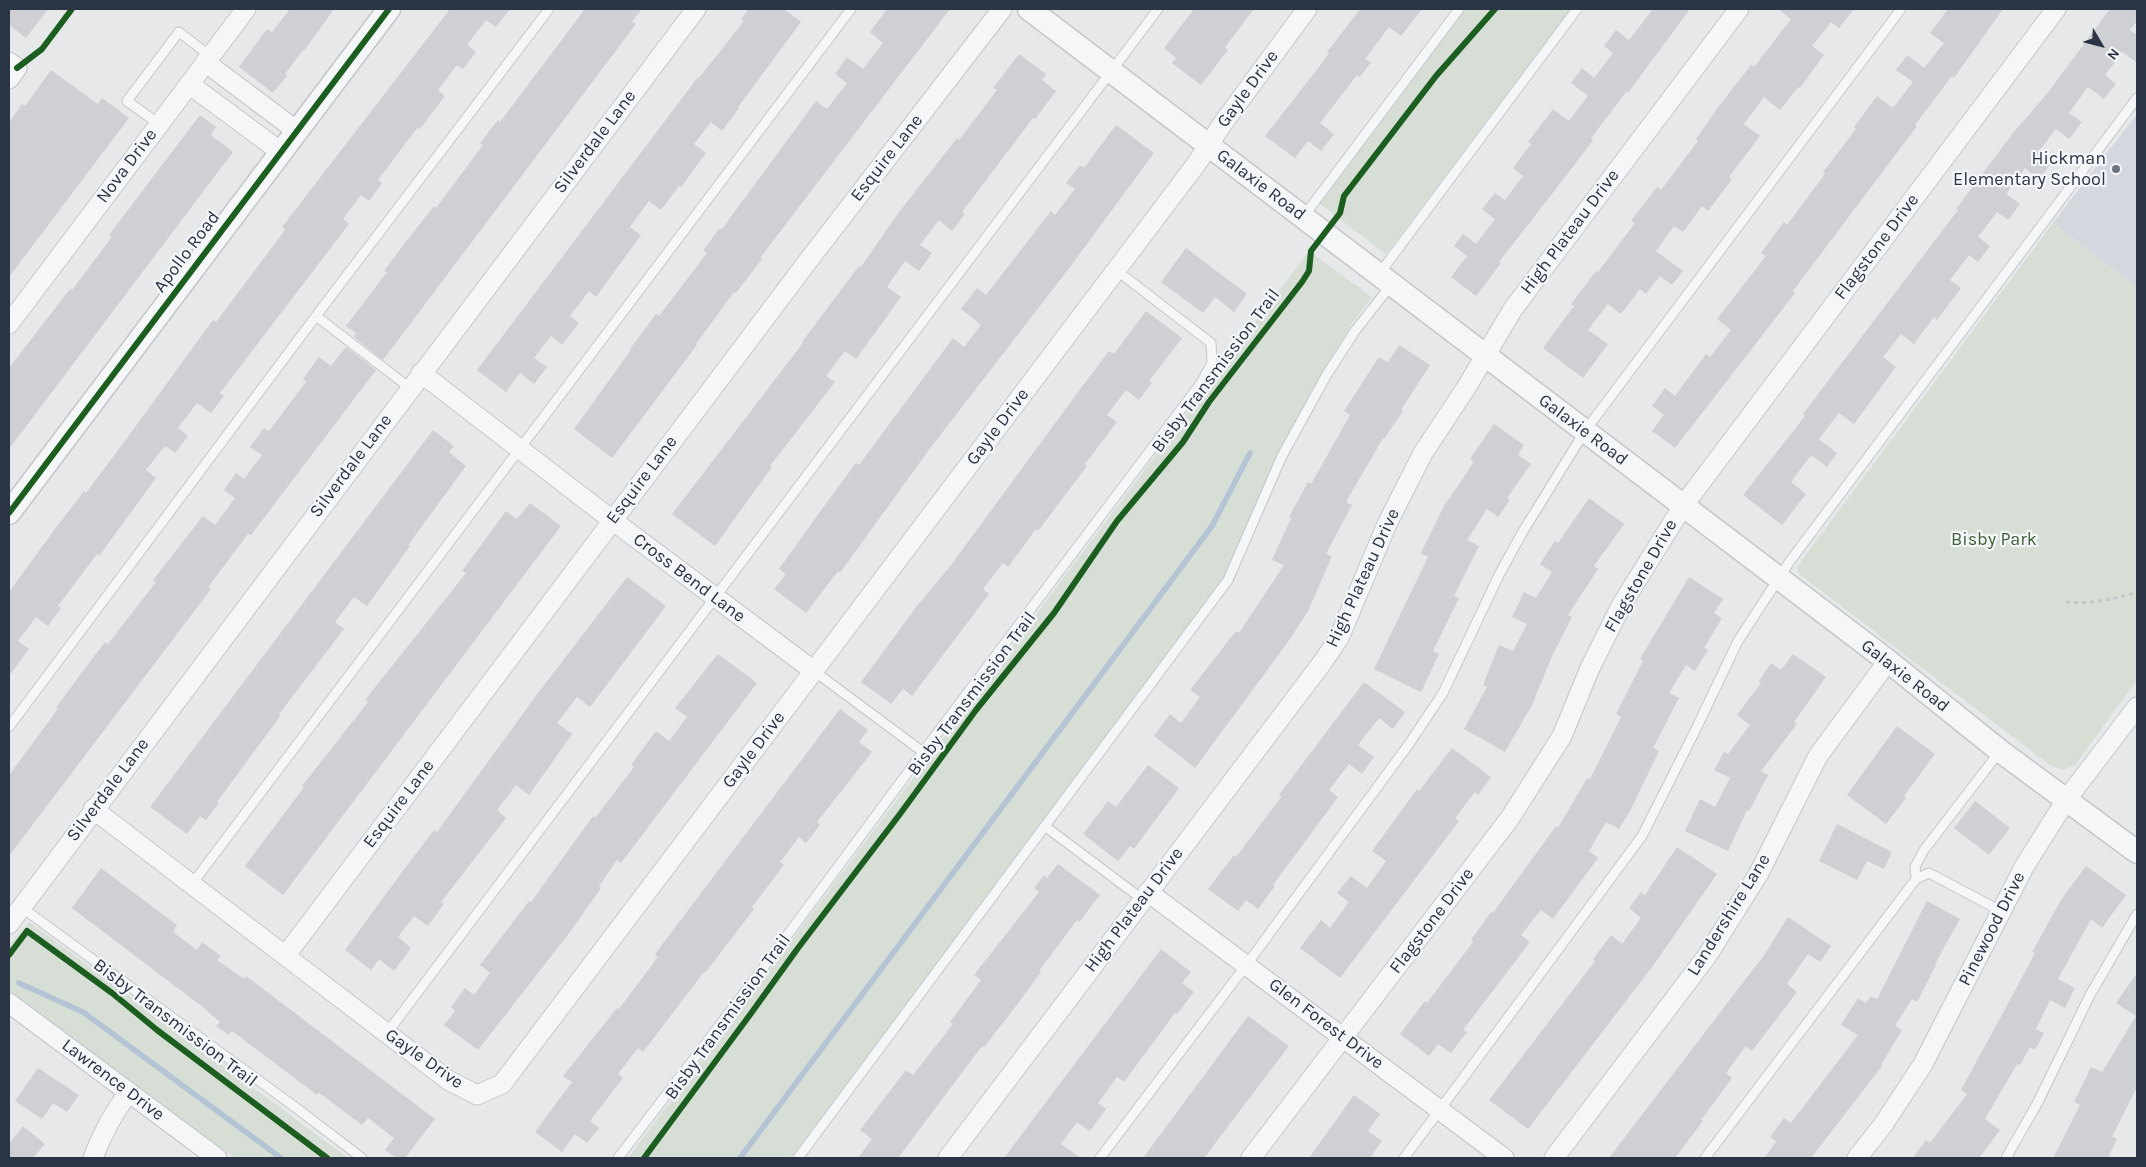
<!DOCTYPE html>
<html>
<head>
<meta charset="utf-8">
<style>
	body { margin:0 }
	#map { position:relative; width:2146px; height:1167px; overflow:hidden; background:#e6e8ea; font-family:Karla,sans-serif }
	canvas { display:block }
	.frame { position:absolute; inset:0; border:10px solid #2b3445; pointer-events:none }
	.north { position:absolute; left:2076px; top:20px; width:50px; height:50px; -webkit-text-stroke:4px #f4f6f9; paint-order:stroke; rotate:127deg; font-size:14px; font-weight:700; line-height:20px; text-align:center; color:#2b3445 }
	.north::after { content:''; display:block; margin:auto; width:18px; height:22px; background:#2b3445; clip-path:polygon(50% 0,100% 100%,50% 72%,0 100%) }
</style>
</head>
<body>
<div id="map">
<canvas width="2146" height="1167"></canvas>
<div class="frame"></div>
<div class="north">N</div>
</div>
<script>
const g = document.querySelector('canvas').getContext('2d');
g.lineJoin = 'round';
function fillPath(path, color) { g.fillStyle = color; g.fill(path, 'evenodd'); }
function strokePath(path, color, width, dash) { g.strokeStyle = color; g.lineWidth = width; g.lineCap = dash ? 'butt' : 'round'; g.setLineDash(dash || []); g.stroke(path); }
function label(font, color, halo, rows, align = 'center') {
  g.font = font + ' Karla,sans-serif'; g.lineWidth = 4.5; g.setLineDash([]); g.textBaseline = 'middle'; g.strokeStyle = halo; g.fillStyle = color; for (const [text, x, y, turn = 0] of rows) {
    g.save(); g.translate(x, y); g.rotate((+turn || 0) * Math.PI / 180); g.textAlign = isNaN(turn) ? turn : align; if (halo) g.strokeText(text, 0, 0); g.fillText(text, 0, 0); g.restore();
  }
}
fillPath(new Path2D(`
	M2137 114V287L2053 223Z`), '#d4d7dd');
fillPath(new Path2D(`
	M1465 9H1571L1386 254 1319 203Z
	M2053 223 2137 287V680L2075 765 2063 770 2051 766 1799 574 1797 567Z
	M1309 251 1372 297 1351 325 1276 457 1225 582 791 1158H628Z
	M29 922 348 1158H235L9 992V945Z`), '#d6ded6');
strokePath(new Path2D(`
	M19 983 83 1012 281 1158
	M740 1158 1212 526 1250 453`), '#b4c4d5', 5.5);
fillPath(new Path2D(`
	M9 9H48L26 38 9 25Z
	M290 9H334L304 51 303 50 285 74 287 76 273 93 239 67 267 29 272 32Z
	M450 9H510L496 27 486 20 467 45 476 52 463 69 457 65 438 90 445 96 420 129 417 128 378 180 382 183 369 201 361 195 343 219 349 224 220 393 224 396 211 413 197 403 178 428 188 436 175 453 165 446 146 470 156 478 99 556 97 554 58 606 61 608 48 626 36 617 18 641 29 649 9 676V592L52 533 84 491 86 493 125 441 213 320 216 322 285 230 282 227Z
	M585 9H642L632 21 636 24 383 360 354 337 356 333 346 326 387 272 384 271 401 248 434 206 436 208 483 145 480 143 498 120 500 122Z
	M749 9H784L801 22 738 107 739 108 722 131 711 122 694 144 706 153 681 187 679 186 661 210 649 201 630 227 641 235 596 297 589 291 570 316 579 323 562 345 551 336 534 358 547 367 534 384 520 373 506 392 477 370 698 77 699 78 744 21 741 19Z
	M887 9H950L760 258 762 259 736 293 734 292 696 344 697 345 612 458 574 429 631 350 630 349 656 314 659 316 707 253 703 250 720 228 722 229 816 101 827 109 847 83 835 74 847 57 863 69 883 43 870 32Z
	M1194 9H1254L1225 47 1228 50 1201 85 1172 63 1176 58 1164 48Z
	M1360 9H1422L1401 36 1389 27 1365 59 1371 62 1360 77 1357 75 1320 123 1334 134 1321 151 1308 141 1295 158 1265 136 1329 54 1327 52Z
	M1653 9H1690L1628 93 1627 91 1591 138 1593 140 1569 172 1499 262 1501 263 1476 296 1451 277 1467 256 1454 246 1463 234 1476 244 1495 219 1482 209 1495 193 1505 200 1523 176 1513 168 1531 144 1528 142 1553 109 1569 121 1588 96 1571 83 1582 68 1594 78 1613 53 1604 46 1616 30 1629 40Z
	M1778 9H1854L1839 28 1831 22 1812 46 1824 55 1800 88 1798 87 1780 110 1764 97 1744 124 1760 136 1729 177 1732 179 1708 211 1702 206 1683 232 1674 226 1656 251 1683 271 1672 285 1660 276 1646 294 1640 289 1621 314 1608 304 1588 330 1608 344 1583 378 1543 348 1574 306 1571 304 1596 271 1598 272 1635 223 1631 221 1657 187 1661 190 1698 141 1696 139 1719 106 1751 65 1754 67 1791 19Z
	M1948 9H2003L1954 78 1952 76 1915 125 1917 126 1793 291 1795 293 1675 448 1652 431 1664 415 1652 406 1665 388 1675 396 1706 354 1710 357 1731 330 1717 319 1766 256 1761 253 1784 222 1787 225 1825 174 1823 172 1856 129 1854 127 1877 96 1893 108 1913 82 1896 70 1907 55 1924 68 1944 43 1930 33Z
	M2110 9H2137V21L2130 30 2137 35V63L2123 52 2105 75 2116 84 2104 99 2088 87 2069 113 2082 122 2069 139 2056 129 2038 152 2052 162 2039 179 2025 168 2006 194 2020 204 2008 220 1997 212 1978 237 1990 246 1978 262 1969 255 1950 280 1961 288 1937 320 1934 317 1914 344 1901 334 1883 357 1896 367 1854 424 1839 413 1819 439 1837 453 1827 467 1811 455 1791 482 1806 494 1782 525 1743 495 1805 416 1803 414 1958 210 1956 209 2013 133 2046 95Z
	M1019 54 1046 74 1042 80 1056 91 1035 119 1033 118 962 212 965 214 952 231 939 220 920 245 932 253 919 271 905 261 887 287 901 297 856 359 845 351 826 376 835 382 770 466 772 467 715 546 672 514 803 343 802 342 859 266 861 267 896 216 957 138 959 140 997 90 993 88Z
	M51 70 98 104 102 98 129 118 9 277V123L22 104 25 106Z
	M200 115 216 127 211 135 233 152 9 449V368L70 289 72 290 112 237 109 235Z
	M1116 125 1154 153 1070 267 928 451 840 573 838 571 806 613 774 589 786 574 779 569 830 498 856 463 859 465 953 338 964 347 981 325 961 309 977 288 986 295 1051 211 1055 215 1075 189 1066 183 1080 165 1084 168Z
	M1186 248 1247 294 1234 312 1215 297 1203 313 1161 282Z
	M1146 311 1182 338 1149 381 1152 383 1139 400 1126 390 1107 415 1117 422 1085 464 1087 466 1038 531 1036 529 1008 567 1003 563 983 589 989 594 912 696 903 689 891 704 861 682 917 606 951 565 1078 392 1109 351 1114 354Z
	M1399 345 1430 365 1401 410 1403 411 1384 439 1383 438 1346 502 1352 505 1326 554 1332 556 1308 611 1288 642 1195 768 1154 736 1170 714 1181 723 1200 697 1190 690 1236 631 1239 633 1284 565 1272 560 1291 518 1289 517 1308 482 1311 484 1350 415 1344 411 1379 357 1388 362Z
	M346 347 376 370 251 535 248 534 208 587 211 589 9 856V775L58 709 56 708 79 676 105 642 108 644 156 582 153 580 203 516 215 525 235 498 224 490 236 473 244 479 262 455 250 447 264 428 269 431 306 382 303 379 319 357 331 366Z
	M1494 424 1524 445 1518 455 1531 464 1507 498 1510 500 1498 517 1487 509 1467 540 1479 546 1454 596 1459 598 1433 651 1439 654 1421 692 1374 669 1428 557 1421 553 1444 506 1474 462 1470 459Z
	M433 430 454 446 449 452 466 466 408 545 410 546 367 606 354 597 335 622 344 629 279 714 281 715 217 802 219 803 206 820 200 816 187 834 150 807Z
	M1589 498 1624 524 1594 566 1598 569 1568 615 1572 617 1553 654 1532 705 1505 752 1464 729 1487 687 1483 685 1499 645 1513 651 1527 624 1512 617 1524 592 1536 598 1552 572 1540 564 1555 541 1558 543Z
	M530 503 561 526 283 895 245 866 304 787 302 786 368 702 365 700 466 573 462 571 506 511 517 519Z
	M627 577 666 606 590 707 577 697 557 723 572 734 529 795 516 785 497 810 506 818 441 902 444 904 428 926 414 916 398 937 411 948 394 971 379 959 371 970 345 950 402 872 434 830 437 832 538 693Z
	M1689 577 1723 599 1714 613 1722 618 1704 648 1708 650 1695 671 1686 665 1669 693 1679 698 1653 748 1659 751 1631 809 1619 829 1606 822 1589 851 1598 858 1553 919 1541 910 1521 935 1530 942 1463 1030 1467 1032 1451 1053 1438 1044 1429 1056 1400 1034 1425 1001 1427 1003 1473 942 1471 940 1491 912 1493 913 1556 826 1558 828 1587 778 1590 779 1621 717 1616 714 1643 661 1640 659Z
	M718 654 757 683 621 863 617 860 599 886 601 888 570 932 478 1050 444 1025 455 1011 451 1007 465 988 474 995 490 973 480 965 529 901 531 902 593 816 595 818 634 767 631 765 656 731 669 741 687 717 675 708Z
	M1793 654 1826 677 1794 722 1797 724 1761 771 1768 775 1749 811 1747 810 1728 851 1685 831 1700 799 1715 807 1730 778 1714 770 1724 752 1728 754 1750 725 1737 715 1761 683 1759 681 1771 663 1781 670Z
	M1364 682 1405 712 1393 729 1379 718 1358 745 1374 757 1362 774 1349 764 1329 790 1338 797 1273 885 1275 886 1258 909 1246 900 1238 911 1208 889 1234 855 1236 857 1282 796 1279 795Z
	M840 709 868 730 859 742 872 752 817 822 820 825 806 843 799 837 780 862 784 865 752 907 754 909 705 973 704 972 643 1052 638 1048 618 1074 623 1078 590 1121 599 1128 587 1143 575 1134 562 1152 535 1132 572 1082 563 1076 617 1008 619 1009 658 957 655 954Z
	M1897 726 1935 754 1904 796 1906 798 1886 824 1847 795Z
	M1452 748 1491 777 1478 795 1475 792 1455 818 1459 821 1340 978 1300 948 1321 920 1330 928 1349 902 1337 893 1351 876 1367 888 1386 861 1372 851 1417 789 1419 791Z
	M1148 765 1179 788 1134 849 1130 846 1118 861 1083 834 1108 801 1116 807Z
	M1975 801 2010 828 1989 855 1954 828Z
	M1837 824 1892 852 1884 869 1867 861 1857 880 1819 861Z
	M1677 847 1717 874 1652 967 1528 1129 1489 1100 1595 961 1593 959 1611 935 1622 944 1641 918 1629 908 1641 892 1645 895Z
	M1058 864 1100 895 1079 922 1077 920 1039 971 1041 972 1016 1006 984 1047 982 1046 898 1158H858L872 1139 860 1130 906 1070 913 1075 953 1024 950 1022 981 980 974 975 1039 892 1034 888 1044 875 1047 878Z
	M2086 866 2126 895 2102 928 2091 919 2058 979 2075 988 2065 1008 2050 1000 2036 1029 2044 1033 2035 1050 2030 1047 2020 1065 2017 1064 1985 1119 2000 1130 1979 1158H1913L1926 1140 1930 1143 1967 1094 1961 1090 2004 1011 2035 953 2032 952 2061 900Z
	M101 868 177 925 173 932 197 950 202 942 221 956 217 960 244 979 246 976 435 1119 405 1158H396L385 1150 394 1138 368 1118 362 1125 318 1092 317 1095 232 1031 229 1035 216 1026 220 1022 200 1005 72 908Z
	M1927 901 1960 919 1935 964 1936 965 1917 1002 1912 999 1895 1026 1902 1030 1881 1065 1882 1066 1811 1158H1764L1776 1142 1770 1137 1784 1118 1791 1123 1858 1035 1841 1025 1858 998 1866 1003 1871 996 1877 999Z
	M1788 917 1831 946 1820 962 1808 954 1787 984 1797 992 1752 1051 1746 1046 1726 1073 1732 1078 1701 1120 1703 1121 1675 1158H1609L1738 989 1765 954Z
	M1161 949 1191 972 1182 983 1194 992 1177 1014 1175 1013 1124 1082 1117 1077 1098 1103 1106 1109 1090 1131 1077 1122 1061 1144 1081 1158H1004Z
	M2137 973V1087L2112 1137 2117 1139 2108 1158H2053L2080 1105 2074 1102 2091 1067 2102 1072 2136 1016 2116 1003Z
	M1248 1016 1289 1046 1204 1158H1143Z
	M38 1068 79 1095 67 1112 53 1103 42 1119 15 1101Z
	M1354 1095 1380 1114 1368 1131 1382 1141 1370 1158H1309Z
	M23 1126 45 1144 33 1158H9V1144Z`), '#ced0d3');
const service = new Path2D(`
	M159 124 127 101 179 32 210 56
	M1304 216 1459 9
	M1379 274 1577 9
	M410 388 316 316 549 9
	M814 671 923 752 1201 383 1212 363 1211 343 1116 270
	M9 727 316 316
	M1046 827 1142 899
	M1916 879 1915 867 1924 850 2000 751
	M192 884 851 9
	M21 907 295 1107 362 1158
	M387 1033 1158 9
	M618 1158 754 980 923 752
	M798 1158 1228 580 1282 456 1326 376 1355 331 1392 284
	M1100 1158 1247 964 1409 744 1443 693 1499 575 1522 533 1585 431 1901 9
	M1404 1158 1642 836 1695 731 1738 641 1790 561 2137 98
	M1705 1158 1916 879 1929 873 2001 911
	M2006 1158 2038 1102 2090 995 2137 914`);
const minor = new Path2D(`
	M9 62 17 68 9 79
	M205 62 297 131
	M189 84 281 152
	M9 324 246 9
	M421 373 612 520 814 671
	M93 809 448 1080 477 1095 502 1084 1197 163 1223 123 1307 9
	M1148 892 1504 1158
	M9 924 696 9
	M286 955 808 261 1002 9
	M9 1003 217 1158
	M93 1158C102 1134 113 1113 129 1092
	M948 1158 1322 663 1339 638 1387 524 1423 453 1466 388 1513 309 1739 9
	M1251 1158 1510 818 1562 736 1590 668 1622 604 1683 506 2056 9
	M1554 1158 1707 956 1759 873 1818 756 1888 661
	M1857 1158 1883 1125 1923 1064 2024 867 2066 800 2137 707`);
const tertiary = new Path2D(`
	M1029 9 1888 661 2000 751 2137 852
	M9 513 389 9`);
strokePath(service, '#c4c6c8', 11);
strokePath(minor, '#c4c6c8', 21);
strokePath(tertiary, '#c4c6c8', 25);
strokePath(new Path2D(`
	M2066 602C2093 605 2111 598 2137 593`), '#c5c6ca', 3, [4, 4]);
strokePath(service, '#f5f6f7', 9);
strokePath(minor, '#f5f6f7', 19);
strokePath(tertiary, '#f5f6f7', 22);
strokePath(new Path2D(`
	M17 68 42 49 72 9
	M9 513 389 9
	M9 955 27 931 112 993 157 1030 327 1158
	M644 1158 752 1012 798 948 900 814 976 710 1054 613 1117 521 1183 442 1209 402 1302 282 1309 271 1311 251 1340 213 1344 196 1436 76 1495 9`), '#1b5e20', 6);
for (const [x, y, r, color] of [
	[2116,169,5,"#6c737f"]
]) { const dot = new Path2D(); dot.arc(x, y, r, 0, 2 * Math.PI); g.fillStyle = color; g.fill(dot); strokePath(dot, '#f4f6f9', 2); }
label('18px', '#2b3445', '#f4f6f9', [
	["Gayle Drive",1248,89,-54],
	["Silverdale Lane",595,142,-53],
	["Esquire Lane",887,158,-52],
	["Nova Drive",127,166,-53],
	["Galaxie Road",1261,185,37],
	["High Plateau Drive",1570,232,-53],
	["Flagstone Drive",1877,247,-53],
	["Apollo Road",187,252,-53],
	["Bisby Transmission Trail",1216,371,-53],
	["Gayle Drive",998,427,-53],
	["Galaxie Road",1583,430,37],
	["Silverdale Lane",351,466,-53],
	["Esquire Lane",642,480,-53],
	["Flagstone Drive",1641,576,-60],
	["Cross Bend Lane",689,578,37],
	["High Plateau Drive",1363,578,-65],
	["Galaxie Road",1905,676,38],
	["Bisby Transmission Trail",972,694,-53],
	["Gayle Drive",754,750,-53],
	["Silverdale Lane",108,790,-53],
	["Esquire Lane",399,804,-53],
	["High Plateau Drive",1134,910,-53],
	["Landershire Lane",1729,915,-58],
	["Flagstone Drive",1432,921,-53],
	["Pinewood Drive",1992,929,-63],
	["Bisby Transmission Trail",728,1017,-54],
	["Bisby Transmission Trail",175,1023,37],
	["Glen Forest Drive",1326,1024,37],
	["Gayle Drive",424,1059,35],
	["Lawrence Drive",113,1080,37]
]);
label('18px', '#2b3445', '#f4f6f9', [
	["Hickman",2106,159],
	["Elementary School",2106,180]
], 'right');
label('18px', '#3f6138', '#f4f6f9', [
	["Bisby Park",1994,540]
]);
</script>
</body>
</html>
